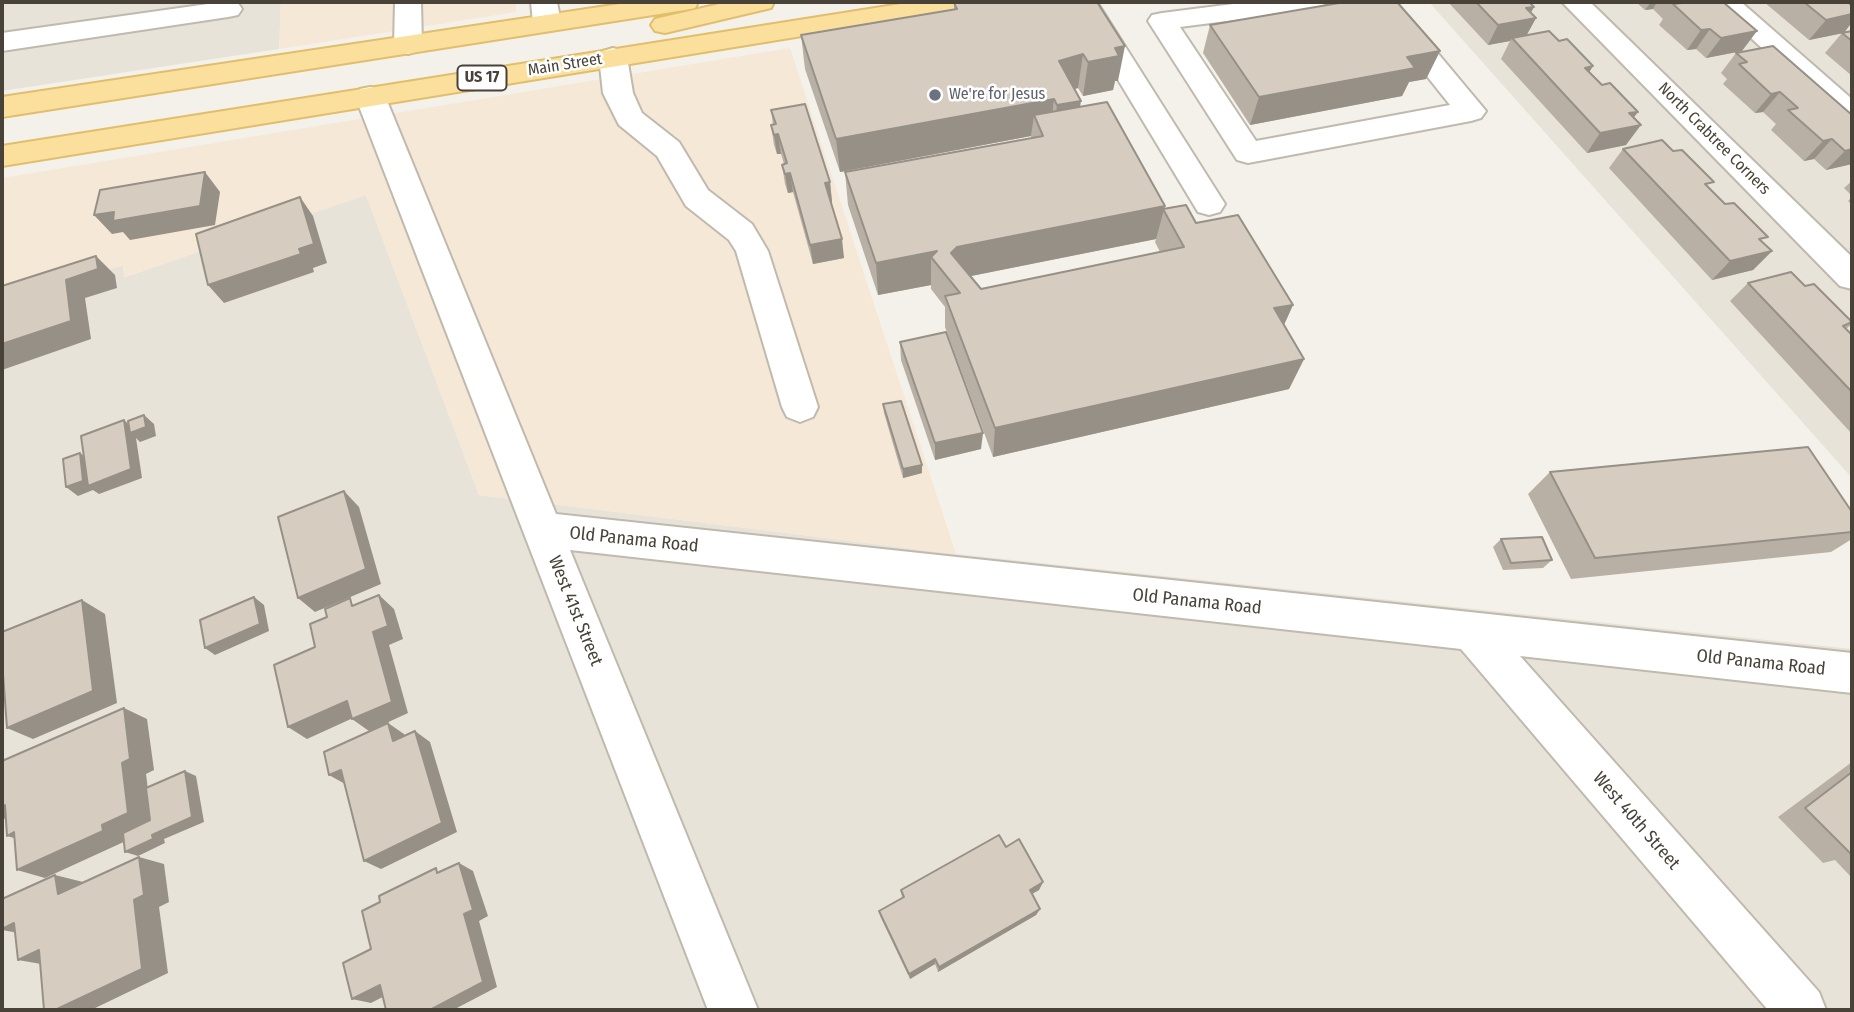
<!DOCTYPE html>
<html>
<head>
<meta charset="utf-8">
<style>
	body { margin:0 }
	#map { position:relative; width:1854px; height:1012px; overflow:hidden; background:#f4f1ea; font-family:"Fira Sans Condensed",sans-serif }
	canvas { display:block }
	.frame { position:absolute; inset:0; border:4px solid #484238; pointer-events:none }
</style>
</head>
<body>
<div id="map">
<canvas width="1854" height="1012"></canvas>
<div class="frame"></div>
</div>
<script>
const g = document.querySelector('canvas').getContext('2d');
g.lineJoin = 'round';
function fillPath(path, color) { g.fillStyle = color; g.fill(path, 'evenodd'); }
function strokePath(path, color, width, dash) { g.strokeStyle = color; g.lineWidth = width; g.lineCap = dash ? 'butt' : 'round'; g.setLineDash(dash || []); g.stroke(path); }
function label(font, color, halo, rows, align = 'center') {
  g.font = font + ' "Fira Sans Condensed",sans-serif'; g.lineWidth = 5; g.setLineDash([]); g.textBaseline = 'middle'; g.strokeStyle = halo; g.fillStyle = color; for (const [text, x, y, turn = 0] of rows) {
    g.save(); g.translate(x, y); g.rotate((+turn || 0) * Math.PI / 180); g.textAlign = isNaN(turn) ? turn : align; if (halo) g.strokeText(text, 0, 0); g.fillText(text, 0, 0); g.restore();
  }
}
fillPath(new Path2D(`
	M2 2H281L279 49 2 91Z
	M1429 2H1852V478Z
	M366 195 479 495 956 554 1852 649V1010H2V304L123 265 125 277Z`), '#e8e3d8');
fillPath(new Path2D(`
	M281 2H516V12L279 49Z
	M790 48 956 554 479 495 366 195 124 277 123 265 2 304V178Z`), '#f5e8d6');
const minor = new Path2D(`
	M222 2 238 3 242 9 238 15 228 17 2 51V33Z
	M395 2H421L422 45 418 51 408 54 398 51 394 45Z
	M531 2H557L561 23 557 29H537L533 23Z
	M1071 2H1097L1225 204 1220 212 1209 215 1198 212Z
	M1249 2H1325L1322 8 1312 10 1180 27 1256 141 1450 105 1368 2H1395L1486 111 1481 118 1471 121 1248 163 1237 160 1148 21 1152 15 1162 13Z
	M1562 2H1590L1852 257V289L1840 286Z
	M1712 2H1741L1852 99V125L1842 122Z
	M613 48 623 51 627 57 633 93 642 113 679 142 708 190 752 224 768 251 818 407 813 417 800 422 787 417 782 407 736 251 729 240 686 206 657 156 619 125 603 93 599 57 603 51Z
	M370 87 380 89 385 96 556 514 1852 653V693L1520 656 1819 992 1826 1010H1768L1461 649 570 550 758 1010H708L355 96 360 89Z`);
const major = new Path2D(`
	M633 2H698L695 8 685 10 2 117V97Z
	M728 2H774L771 8 665 33 655 31 651 25 655 19Z
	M913 2H975L972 8 962 10 2 166V146Z`);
strokePath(minor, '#c0b9ad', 4);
strokePath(major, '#e0be6c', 4);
fillPath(minor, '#fff');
fillPath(major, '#fbe09d');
fillPath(new Path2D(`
	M1097 2 1118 81H1115L1113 90 1083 96 1078 88 1074 89 1080 107 1164 209 1196 223 1293 305 1284 324 1304 359 1289 389 993 457 945 327V307L931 289V285L878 295 848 205 845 172 1031 138V136L840 172 805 69 801 35 954 10V3ZM1156 239 1155 242 1160 252 981 289 971 276Z
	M1448 2H1529L1531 13 1536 18 1526 36 1589 72 1634 118 1626 145 1587 153 1501 59 1510 41 1488 45Z
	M1636 2H1723L1742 51 1706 58 1696 49 1687 50 1659 25 1663 19 1653 9 1645 10Z
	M1764 2H1852V22L1844 32 1852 31V76L1825 53 1842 33 1809 40Z
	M1210 25 1440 51 1426 79 1409 82 1402 96 1250 125 1203 53Z
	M1736 53 1852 115V164L1826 170 1814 159 1804 161 1771 130 1776 124 1763 112 1755 113 1723 84 1727 79 1721 73Z
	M771 110 830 182 832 202H831L844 258 813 264 793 192 788 193 785 184 782 165 784 164 781 154H777L774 145 771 125H773Z
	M1623 149 1709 188 1772 251 1753 270 1712 280 1609 168Z
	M1852 181V196L1844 188Z
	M1852 197V205L1848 201Z
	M1748 283 1805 286 1852 324 1846 329 1852 335V434L1730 301Z
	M900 342 981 449 935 460 901 360Z
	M883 404 922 465V473L903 478 884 413Z
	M1550 472 1852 512V539L1831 552 1571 579 1528 494Z
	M1501 539 1552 560 1543 568 1503 570 1493 547Z
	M1852 762V878L1835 860 1823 863 1778 817Z
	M1006 847 1043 882 1039 890 1032 894 1040 909 1036 915 938 972 935 964 910 979 881 918 879 911 902 898 901 890Z`), '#b8b0a5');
fillPath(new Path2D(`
	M1651 2H1657L1653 9 1645 10Z
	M1849 3H1852V22L1844 33 1809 40 1826 20Z
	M1534 7 1527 20 1536 18 1525 38H1512L1510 41 1488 45 1498 25 1526 8Z
	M1710 29 1696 49 1687 50 1701 30Z
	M1757 31 1742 51 1706 58 1721 38Z
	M1125 46 1118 81H1115L1113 90 1083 96 1088 62 1115 48Z
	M1440 51 1426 79 1409 82 1402 96 1250 125 1259 97 1407 57Z
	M1083 54 1078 88 1055 95 1059 61Z
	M1593 66 1581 86 1585 68Z
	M1780 92 1763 112 1755 113 1771 94Z
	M1054 99 1050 133 1034 115 1031 136 840 172 836 139Z
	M1081 101 1076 134 1053 139 1057 105Z
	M1638 112 1626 128 1641 125 1626 145 1587 153 1600 133 1629 113Z
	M778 134 781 154H777L774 135Z
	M1832 139 1814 159 1804 161 1823 141Z
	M1852 149V164L1826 170 1845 151Z
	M205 172 220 192 215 225 130 240 123 232 112 234 94 215Z
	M790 173 793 192 788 193 785 174Z
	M830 182 832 202 827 203 825 183Z
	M300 197 313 216 327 263 313 268 314 272 224 303 208 285 299 249Z
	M1165 206 1156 239 956 279 951 253 957 247Z
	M842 239 844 258 813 264 810 245Z
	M937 251 931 257V285L878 295 876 263Z
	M1772 251 1753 270 1712 280 1730 261Z
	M96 256 115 275 117 288 85 298 91 339 2 370V344L66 280Z
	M1293 305 1279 336 1274 308Z
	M1304 359 1289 389 993 457 995 428Z
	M144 415 154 424 156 436 140 442 136 438 142 478 99 494 93 490 78 496 66 487 80 453 91 461 124 420 134 429Z
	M983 433 981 449 935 460V443Z
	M922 465V473L903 478V469Z
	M344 491 359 507 381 584 315 612 298 598Z
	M379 595 394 609 403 639 389 645 408 713 369 731 352 719 373 632Z
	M254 597 264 605 269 631 215 655 205 648Z
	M82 600 105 614 117 703 33 739 7 728Z
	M3 674 10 694 2 691V675Z
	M347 701 364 713 307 739 288 727Z
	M124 708 147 719 154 770 146 774 152 822 128 840 45 878 17 870 102 825 122 763Z
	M388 723 404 734 409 752 393 741Z
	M415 731 430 742 457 832 381 869 364 861Z
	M341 770 347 785 329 775Z
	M185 771 196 776 204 822 164 839 165 843 138 856 125 852 152 835Z
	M2 800 16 822 2 818Z
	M14 832 35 844 7 836Z
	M139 857 164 864 169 902 159 907 168 973 91 1010H55L134 900Z
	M459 863 473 871 488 916 479 921 497 987 453 1010H430L464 914Z
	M55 875 83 882 86 901 58 894Z
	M1043 882 1039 890 1026 897 1030 890Z
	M1040 909 1036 915 938 972 939 967Z
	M14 923 30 935 2 930V929Z
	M39 950 47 965 18 960Z
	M935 959V964L910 979 909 974Z
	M380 985 398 989 371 1003 352 999Z`), '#969086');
const building = new Path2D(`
	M964 2H1097L1125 46 1115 48 1119 56 1088 62 1083 54 1059 61 1081 101 1057 105 1054 99 836 139 801 35 957 9 954 3Z
	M1345 2H1397L1440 51 1407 57 1415 68 1259 97 1210 25Z
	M1476 2H1529L1534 7 1526 8 1536 18 1498 25Z
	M1680 2H1723L1757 31 1721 38 1710 29 1701 30 1673 4 1682 3Z
	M1804 2H1852L1849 3 1852 6V14L1826 20Z
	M1549 31 1559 41 1567 39 1593 66 1585 68 1602 85 1610 83 1638 112 1629 113 1641 125 1600 133 1512 38Z
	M1852 31V41L1842 33Z
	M1773 46 1852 115V149L1845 151 1832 139 1823 141 1788 110 1798 108 1780 92 1771 94 1739 64 1747 62 1736 53Z
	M1107 102 1165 206 957 247 951 253 981 289 1184 247 1163 209 1186 205 1196 223 1238 215 1293 305 1274 308 1304 359 995 428 945 296 960 293 931 257 937 251 876 263 845 172 1043 136 1034 115Z
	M805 104 830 182 825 183 842 239 810 245 790 173 785 174 782 165 787 163 778 134 774 135 771 125 776 124 771 110Z
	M1662 140 1673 151 1682 150 1714 182 1705 184 1725 204 1734 203 1768 237 1759 239 1772 251 1730 261 1623 149Z
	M205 172 200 206 113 221 114 212 94 215 100 190Z
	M300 197 314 244 299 249 301 254 208 285 196 234Z
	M96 256 98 269 66 280 71 321 2 344V286Z
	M1791 272 1805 286 1814 284 1852 322 1843 326 1852 335V392L1748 283Z
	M946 332 983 433 935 443 900 342Z
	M901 401 922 465 903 469 883 404Z
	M144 415 146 427 130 433 128 421Z
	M124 420 131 469 88 486 81 436Z
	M1808 447 1852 512V532L1595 558 1550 472Z
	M80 453 83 481 66 487 63 459Z
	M344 491 366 569 298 598 278 517Z
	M1542 537 1552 560 1511 563 1501 539Z
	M379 595 388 626 373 632 392 702 352 719 347 701 288 727 274 665 315 647 310 624 327 617 325 609 350 598 352 606Z
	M254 597 260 624 205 648 200 620Z
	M82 600 93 691 7 728 3 674 2 675V632Z
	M124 708 130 759 122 763 128 813 102 825 103 831 17 870 14 832 7 836 5 805 2 807V761Z
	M388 723 393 741 415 731 442 823 364 861 341 770 329 775 324 752Z
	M185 771 192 817 152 835 153 839 125 852 123 833 150 820 146 788Z
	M1852 772V855L1805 808Z
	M999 835 1006 847 1019 839 1043 882 1030 890 1040 909 939 967 935 959 909 974 879 911 904 897 901 890Z
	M139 857 144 895 134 900 142 969 55 1010H44L39 950 18 960 14 923 2 929V899L55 875 58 894Z
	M459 863 473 910 464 914 483 982 430 1010H386L380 985 352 999 343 963 371 949 362 911 380 902 379 896 436 868 437 873Z`);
fillPath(building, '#d6cdc0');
strokePath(building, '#969086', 2);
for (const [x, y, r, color] of [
	[935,95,7,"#6b7280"]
]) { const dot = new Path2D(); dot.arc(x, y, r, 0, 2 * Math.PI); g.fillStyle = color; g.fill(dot); strokePath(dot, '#fff', 2.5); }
label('16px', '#484238', '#fff', [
	["Main Street",565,65,-9],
	["North Crabtree Corners",1714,139,45]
]);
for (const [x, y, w] of [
	[482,78,49]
]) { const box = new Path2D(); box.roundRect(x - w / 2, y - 12.5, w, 25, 5); g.fillStyle = '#fff'; g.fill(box); strokePath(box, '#484238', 2); }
label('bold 16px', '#484238', null, [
	["US 17",482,78]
]);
label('16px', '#5b616d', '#fff', [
	["We're for Jesus",949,95]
], 'left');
label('18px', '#484238', '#fff', [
	["Old Panama Road",634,540,6],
	["Old Panama Road",1197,602,6],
	["West 41st Street",575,611,68],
	["Old Panama Road",1761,663,6],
	["West 40th Street",1636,821,49]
]);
</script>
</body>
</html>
